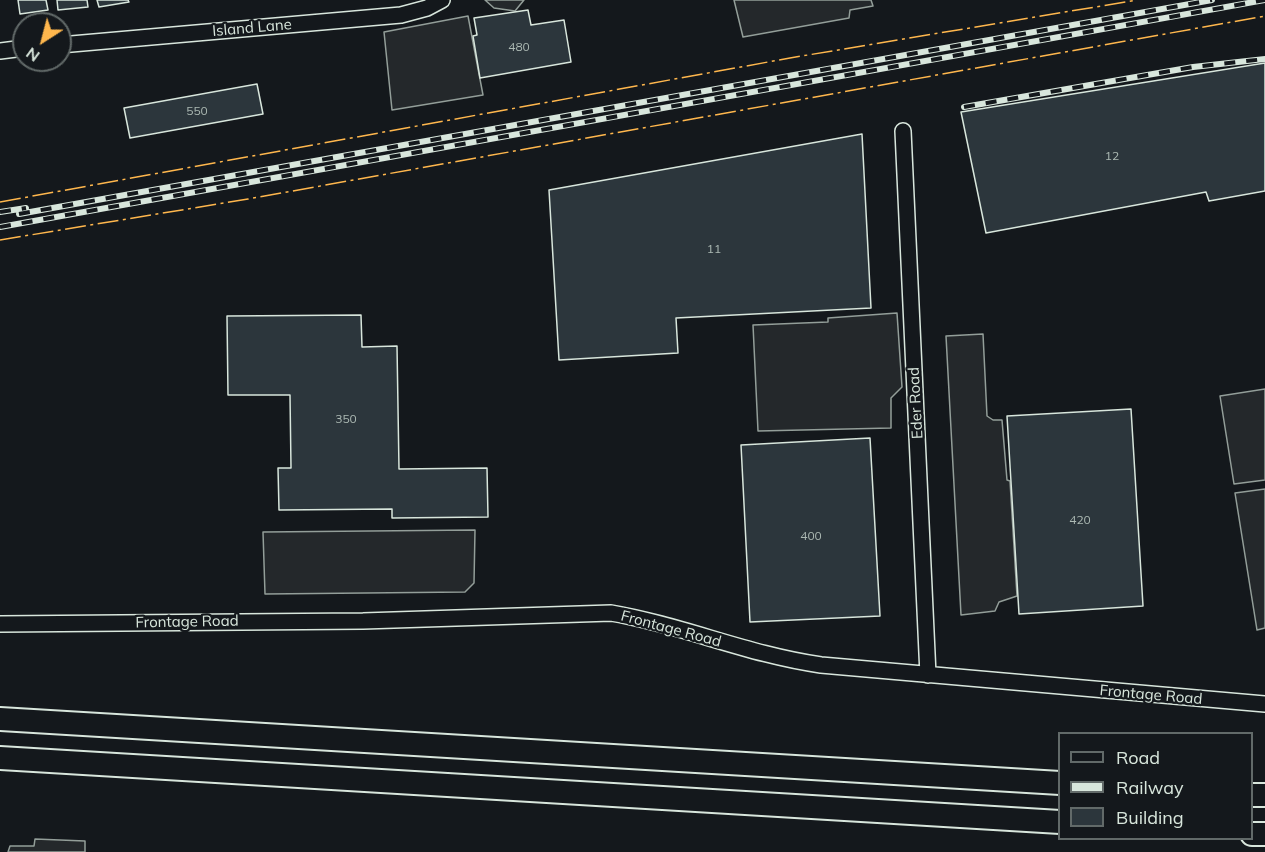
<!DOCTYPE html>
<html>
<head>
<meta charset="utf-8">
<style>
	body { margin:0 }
	#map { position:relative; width:1265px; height:852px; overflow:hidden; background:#14181c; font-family:Mulish,sans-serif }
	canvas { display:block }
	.legend { position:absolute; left:1058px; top:732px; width:195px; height:108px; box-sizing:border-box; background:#14181c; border:2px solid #626a69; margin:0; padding:8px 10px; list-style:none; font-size:18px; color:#d8e6dc }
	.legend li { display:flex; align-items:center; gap:12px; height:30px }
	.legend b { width:30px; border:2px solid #626a69 }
	.north { position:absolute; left:12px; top:12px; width:60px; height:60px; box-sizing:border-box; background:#14181c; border:2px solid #626a69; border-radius:50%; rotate:216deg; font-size:16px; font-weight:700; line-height:24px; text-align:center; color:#d8e6dc }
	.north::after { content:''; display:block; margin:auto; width:21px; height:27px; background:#ffb74d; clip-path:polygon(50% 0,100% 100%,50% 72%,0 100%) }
</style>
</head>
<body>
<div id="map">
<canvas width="1265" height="852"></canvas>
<ul class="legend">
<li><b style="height:8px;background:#14181c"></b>Road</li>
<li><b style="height:8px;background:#d8e6dc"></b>Railway</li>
<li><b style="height:16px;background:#2c363c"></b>Building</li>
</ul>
<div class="north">N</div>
</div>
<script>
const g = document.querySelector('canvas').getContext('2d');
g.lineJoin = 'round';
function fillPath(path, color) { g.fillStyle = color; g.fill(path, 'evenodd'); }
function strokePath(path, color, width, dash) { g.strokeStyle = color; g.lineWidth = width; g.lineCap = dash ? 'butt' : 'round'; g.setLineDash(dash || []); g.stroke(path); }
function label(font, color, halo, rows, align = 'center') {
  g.font = font + ' Mulish,sans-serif'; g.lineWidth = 4.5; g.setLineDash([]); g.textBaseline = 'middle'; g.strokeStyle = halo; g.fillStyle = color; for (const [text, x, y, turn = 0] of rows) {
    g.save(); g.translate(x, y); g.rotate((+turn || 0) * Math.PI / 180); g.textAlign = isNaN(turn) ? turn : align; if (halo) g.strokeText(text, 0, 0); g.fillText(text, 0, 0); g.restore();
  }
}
const parking = new Path2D(`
	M485 0H524L515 11 494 8Z
	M734 0H871L873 6 850 10 849 18 743 37Z
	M468 16 483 95 392 110 384 32Z
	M897 313 902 387 891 398V428L758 431 753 325 828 322V318Z
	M983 334 987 416 993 420H1002L1007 480 1010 481 1017 596 999 602 995 611 961 615 946 336Z
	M1265 389V480L1234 484 1220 396Z
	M1265 489V628L1257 630 1235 493Z
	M475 530 474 583 465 592 265 594 263 532Z
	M35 839 85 841V852H8L10 846H34Z`);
fillPath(parking, '#24282b');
strokePath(parking, '#939e99', 1.5);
const building = new Path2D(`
	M18 0H46L48 10 20 14Z
	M57 0H87L88 7 58 10Z
	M97 0H128L129 2 99 7Z
	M528 10 531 25 564 20 571 62 480 78 473 36 477 35 474 18Z
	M1265 63V191L1209 201 1206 192 986 233 961 112Z
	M257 84 263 114 130 138 124 108Z
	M862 134 871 308 676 318 678 353 559 360 549 190Z
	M361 315 362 347 397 346 399 469 487 468 488 517 392 518V509L279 510 278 468H291L290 395H228L227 316Z
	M1131 409 1143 606 1019 614 1007 416Z
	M870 438 880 616 750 622 741 445Z`);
fillPath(building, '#2c363c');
strokePath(building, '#d8e6dc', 1.5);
const minor = new Path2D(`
	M60 45 401 15 427 8 442 0
	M0 51 24 48
	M903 131 928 675
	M0 624 363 621 611 613C682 625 749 655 821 665L1265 704`);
const highway = new Path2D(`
	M0 719 1060 783
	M0 758 1060 822
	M1252 795H1265
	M1252 834H1265`);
strokePath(minor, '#d8e6dc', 18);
strokePath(highway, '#d8e6dc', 26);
strokePath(minor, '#14181c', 15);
strokePath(highway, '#14181c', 22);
const rail = new Path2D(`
	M964 107 1193 67 1265 59
	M0 212 26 208
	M19 214 1212 0
	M0 227 1265 0`);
strokePath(rail, '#d8e6dc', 6);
strokePath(rail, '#14181c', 4, [11]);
strokePath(new Path2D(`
	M0 202 790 58 1137 0
	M0 240 248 199 1265 16`), '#ffb74d', 1.5, [21, 4.5, 3, 4.5]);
label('12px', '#adbab4', null, [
	["480",519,47],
	["550",197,111],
	["12",1112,156],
	["11",714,249],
	["350",346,419],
	["420",1080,520],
	["400",811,536]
]);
label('15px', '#d8e6dc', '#14181c', [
	["Island Lane",252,28,-5],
	["Eder Road",916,403,-93],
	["Frontage Road",187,622,-1],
	["Frontage Road",671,629,15],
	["Frontage Road",1151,695,5]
]);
</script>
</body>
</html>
